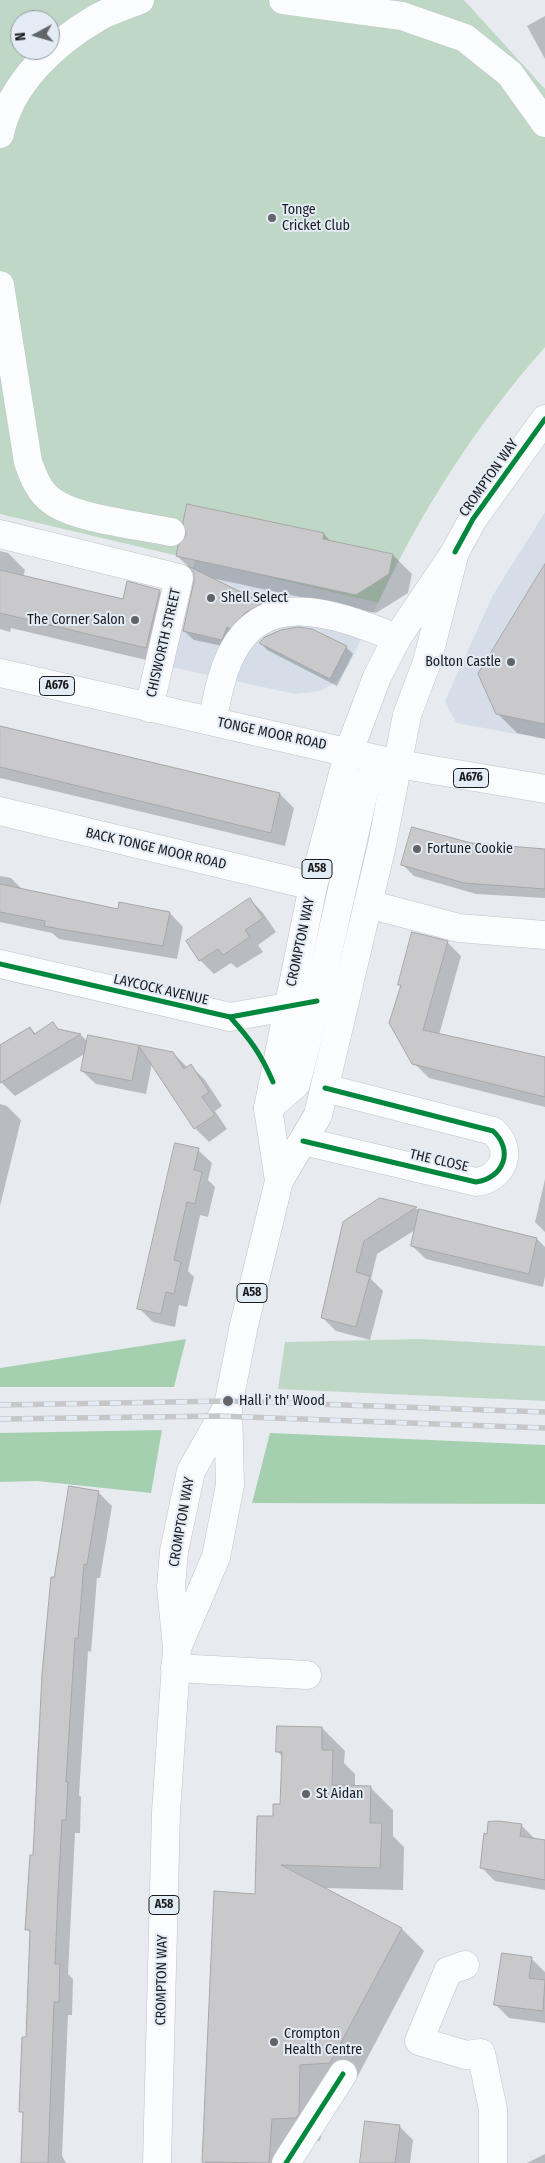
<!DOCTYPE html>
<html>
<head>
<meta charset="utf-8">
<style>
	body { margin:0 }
	#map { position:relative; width:545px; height:2163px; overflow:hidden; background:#e7ebf0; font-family:"Fira Sans Condensed",sans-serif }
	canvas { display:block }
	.north { position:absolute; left:10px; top:10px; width:50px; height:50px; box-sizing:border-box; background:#e3ebf4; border:1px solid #92989f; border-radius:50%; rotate:264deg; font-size:14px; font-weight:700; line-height:20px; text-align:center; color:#191c1f }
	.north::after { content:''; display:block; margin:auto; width:18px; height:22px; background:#616468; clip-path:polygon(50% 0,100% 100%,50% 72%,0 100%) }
</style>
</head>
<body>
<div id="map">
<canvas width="545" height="2163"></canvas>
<div class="north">N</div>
</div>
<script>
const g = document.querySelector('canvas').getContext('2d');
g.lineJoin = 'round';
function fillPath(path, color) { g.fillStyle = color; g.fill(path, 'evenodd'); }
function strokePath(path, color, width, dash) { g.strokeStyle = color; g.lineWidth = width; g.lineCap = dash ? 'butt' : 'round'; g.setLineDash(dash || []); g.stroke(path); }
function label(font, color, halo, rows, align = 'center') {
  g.font = font + ' "Fira Sans Condensed",sans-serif'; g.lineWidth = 4; g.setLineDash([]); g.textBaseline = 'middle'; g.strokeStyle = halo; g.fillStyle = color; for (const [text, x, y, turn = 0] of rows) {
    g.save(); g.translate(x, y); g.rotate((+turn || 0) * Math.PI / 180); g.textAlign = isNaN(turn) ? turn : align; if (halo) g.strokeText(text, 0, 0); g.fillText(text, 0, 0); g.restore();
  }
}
fillPath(new Path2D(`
	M545 512V739L456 723 445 701 493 595Z
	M195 559 378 603 349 665 336 682 320 691 295 694 171 667Z`), '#d5dee8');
fillPath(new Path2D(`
	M0 0H464L545 89V347C477 424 422 509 378 603L0 514ZM20 20H50V50H20Z
	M419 1339 545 1346V1401L278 1389 285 1342Z`), '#bfd8c6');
fillPath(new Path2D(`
	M186 1339 174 1387H0V1368Z
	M162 1430 151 1493 37 1481 0 1482V1433Z
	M270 1433 545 1445V1504L252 1503Z`), '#a5d0b0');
fillPath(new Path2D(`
	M545 16V59L527 26Z
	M324 534 331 542 393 555 412 574 408 593 376 613 211 578 262 604 271 613 232 648 194 640 184 631 196 581 195 573 177 556Z
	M0 551 8 553 25 570 23 577 124 601 160 591 177 608 163 664 11 628 10 632 0 629Z
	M545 566V739L517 733 497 713Z
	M261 643 346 647 353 654 337 686 267 650Z
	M0 727 280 794 294 808 285 846 0 778Z
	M471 845 545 850V898L476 894 414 876 403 865Z
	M0 876 11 878 23 890 119 910 170 913 183 927 177 959 59 939 52 933 0 922Z
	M250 899 263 913 276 932 258 945 263 952 237 968 231 963 214 974 200 960 188 941Z
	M447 942 461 956 439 1035 545 1060V1107L429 1078 415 1064 400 984Z
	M53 1024 60 1031 81 1035 88 1042 89 1036 173 1053 188 1068 191 1066 205 1080 222 1106 215 1111 227 1129 209 1142 195 1128 152 1063 146 1094 96 1084 82 1071 86 1053 15 1096 0 1081V1056L30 1028 36 1034Z
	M0 1104 7 1106 21 1120 0 1206Z
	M198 1150 212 1163 208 1180 215 1187 208 1217 200 1215 188 1271 194 1277 187 1307 179 1305 175 1327 153 1322 139 1308Z
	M545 1179V1232L535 1222Z
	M381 1200 537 1239 545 1247V1276L543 1287 426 1259 412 1246 415 1230 377 1254 371 1279 383 1291 370 1340 336 1331 322 1317Z
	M98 1492 112 1506 100 1578H97L91 1652 88 1651 79 1795 81 1797 80 1833H75L68 1974 73 1979 72 2015H68L62 2156 66 2163H22L24 2114 21 2111 27 2039 31 1933 27 1929 34 1857 37 1760 52 1578 55 1579Z
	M322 1728 345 1751 344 1763 355 1774V1787H370L393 1810V1836L404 1847 403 1890 323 1888 402 1929 424 1951 353 2085 323 2087 321 2138 319 2141 295 2142 293 2163H205L256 1895 274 1817 282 1805 283 1757 277 1751Z
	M521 1825 535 1839 545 1841V1890L495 1881 481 1867Z
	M532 1959 545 1972V2023L509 2018 495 2004Z
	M399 2126 413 2140 410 2163H361Z
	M545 2154V2163H527Z`), '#0003');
const building = new Path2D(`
	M187 504 324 533 323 539 393 554 389 574 356 595 176 556 178 546 186 535 183 523Z
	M545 564V724L496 714 478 674Z
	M188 566 263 603 245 613 230 629 227 627 222 640 183 631 194 581V573Z
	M0 570 123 599 127 581 160 590 146 648 0 613Z
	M299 627 312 629 347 646 330 679 259 643 265 637 281 630Z
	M0 726 280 793 271 833 0 767Z
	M412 827 471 843 545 849V889L464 883 401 865Z
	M0 884 118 909 119 902 170 912 163 946 60 929 44 926 45 921 0 912Z
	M250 898 263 918 245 930 250 937 223 955 218 949 199 961 186 941Z
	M412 932 448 941 423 1030 545 1057V1097L412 1064 389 1023 401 985H398Z
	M53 1022 58 1029 81 1034 0 1083V1045L30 1027 34 1034Z
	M88 1035 173 1052 184 1069 191 1064 209 1092 202 1097 215 1115 194 1129 139 1046 132 1081 81 1071Z
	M175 1143 199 1148 194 1170 202 1172 195 1204 187 1202 174 1260 181 1262 174 1294 166 1292 161 1314 137 1309Z
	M380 1198 417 1207 364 1241 356 1272 370 1276 356 1327 321 1318 343 1222Z
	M419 1209 537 1238 529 1274 411 1246Z
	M69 1486 99 1491 87 1565 84 1564 78 1639 75 1638 66 1782H68L66 1820H62L58 1894 55 1964H60L59 2002H54L48 2163H21L23 2112H19L22 2037H26L30 1930H25L30 1855H33L42 1674 51 1577H54Z
	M277 1726 322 1727V1750H333L332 1785 371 1786 370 1823H382L380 1868 281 1865 402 1928 330 2063 300 2065 299 2114 296 2118 272 2119 269 2163 202 2162 214 1891 255 1894 257 1816H273V1804H280L282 1752H276Z
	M499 1821 522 1824 520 1836 545 1840V1880L480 1868 484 1833 487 1834 488 1822Z
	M502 1953 532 1957 529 1978 545 1980 543 2011 494 2005Z
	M365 2121 400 2125 395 2163H360Z`);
fillPath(building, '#c9c8ca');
strokePath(building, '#a7a7a8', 1);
const minor = new Path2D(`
	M283 0 402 16 465 38 510 74 545 123
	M0 134C10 84 55 42 97 18 110 10 126 6 140 0
	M0 285 28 462C33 476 39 492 52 501 76 519 139 525 171 532
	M0 534 179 578 149 708
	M212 721C216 704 219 685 225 669 256 582 333 613 397 638
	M0 811 313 886
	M368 904 459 928 545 935
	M0 964 230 1017 311 1003
	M303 1141 476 1182C504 1178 514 1150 493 1131L325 1088
	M175 1668 307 1675
	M465 1965 448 1971 419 2041 466 2055 481 2053 493 2109V2163
	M286 2163 343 2074`);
const major = new Path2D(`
	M0 673 398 764 545 789
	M268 1108 296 1084 317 1001 365 787C372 771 381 767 398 764`);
const highway = new Path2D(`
	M279 1181 268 1108 313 886 349 751 377 677 397 638 455 552 473 519 545 419
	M177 1648 216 1557 230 1485 228 1406 244 1325 279 1181 318 1115 382 845 407 715 427 662 455 552
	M157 2163 166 1812 177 1648 171 1587 174 1551 191 1471 228 1406`);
strokePath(minor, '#bfc3c7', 29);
strokePath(major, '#bfc3c7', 29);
strokePath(highway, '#bfc3c7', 29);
strokePath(minor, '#fbfcfd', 28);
strokePath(major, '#fbfcfd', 28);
strokePath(highway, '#fbfcfd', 28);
const rail = new Path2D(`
	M0 1405 228 1401 545 1412
	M0 1419 219 1416 545 1428`);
strokePath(rail, '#c6c7c9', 5.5);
strokePath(rail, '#e3ebf4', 4, [11]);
strokePath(new Path2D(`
	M455 552 473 519 545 419
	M0 964 230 1017 317 1001
	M230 1017C250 1039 261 1054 273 1082
	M303 1141 476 1182C504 1178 514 1150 493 1131L325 1088
	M286 2163 343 2074`), '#00873e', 5);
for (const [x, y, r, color] of [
	[272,218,5,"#616468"],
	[211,598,5,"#616468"],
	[135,620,5,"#616468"],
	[511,662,5,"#616468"],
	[417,849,5,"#616468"],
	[228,1401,6,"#616468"],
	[306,1794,5,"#616468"],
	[274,2042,5,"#616468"]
]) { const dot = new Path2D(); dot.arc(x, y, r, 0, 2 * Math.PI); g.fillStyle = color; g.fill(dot); strokePath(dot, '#e3ebf4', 2); }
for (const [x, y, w] of [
	[57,686,35],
	[471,778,35],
	[317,869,30],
	[252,1293,30],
	[164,1905,30]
]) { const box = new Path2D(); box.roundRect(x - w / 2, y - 9.5, w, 19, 4); g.fillStyle = '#e3ebf4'; g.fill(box); strokePath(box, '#191c1f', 1); }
label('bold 12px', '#191c1f', null, [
	["A676",57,686],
	["A676",471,778],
	["A58",317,869],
	["A58",252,1293],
	["A58",164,1905]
]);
label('14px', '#191c1f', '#e3ebf4', [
	["Tonge",282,210],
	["Cricket Club",282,226],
	["Shell Select",221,598],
	["The Corner Salon",125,620,"right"],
	["Bolton Castle",501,662,"right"],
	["Fortune Cookie",427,849],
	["Hall i' th' Wood",239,1401],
	["St Aidan",316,1794],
	["Crompton",284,2034],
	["Health Centre",284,2050]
], 'left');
label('14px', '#191c1f', '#e3ebf4', [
	["CROMPTON WAY",489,478,-55],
	["CHISWORTH STREET",164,643,-77],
	["TONGE MOOR ROAD",272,734,12],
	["BACK TONGE MOOR ROAD",156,849,13],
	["CROMPTON WAY",301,942,-78],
	["LAYCOCK AVENUE",161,990,13],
	["THE CLOSE",439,1161,13],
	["CROMPTON WAY",182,1522,-80],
	["CROMPTON WAY",162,1980,-89]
]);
</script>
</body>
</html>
